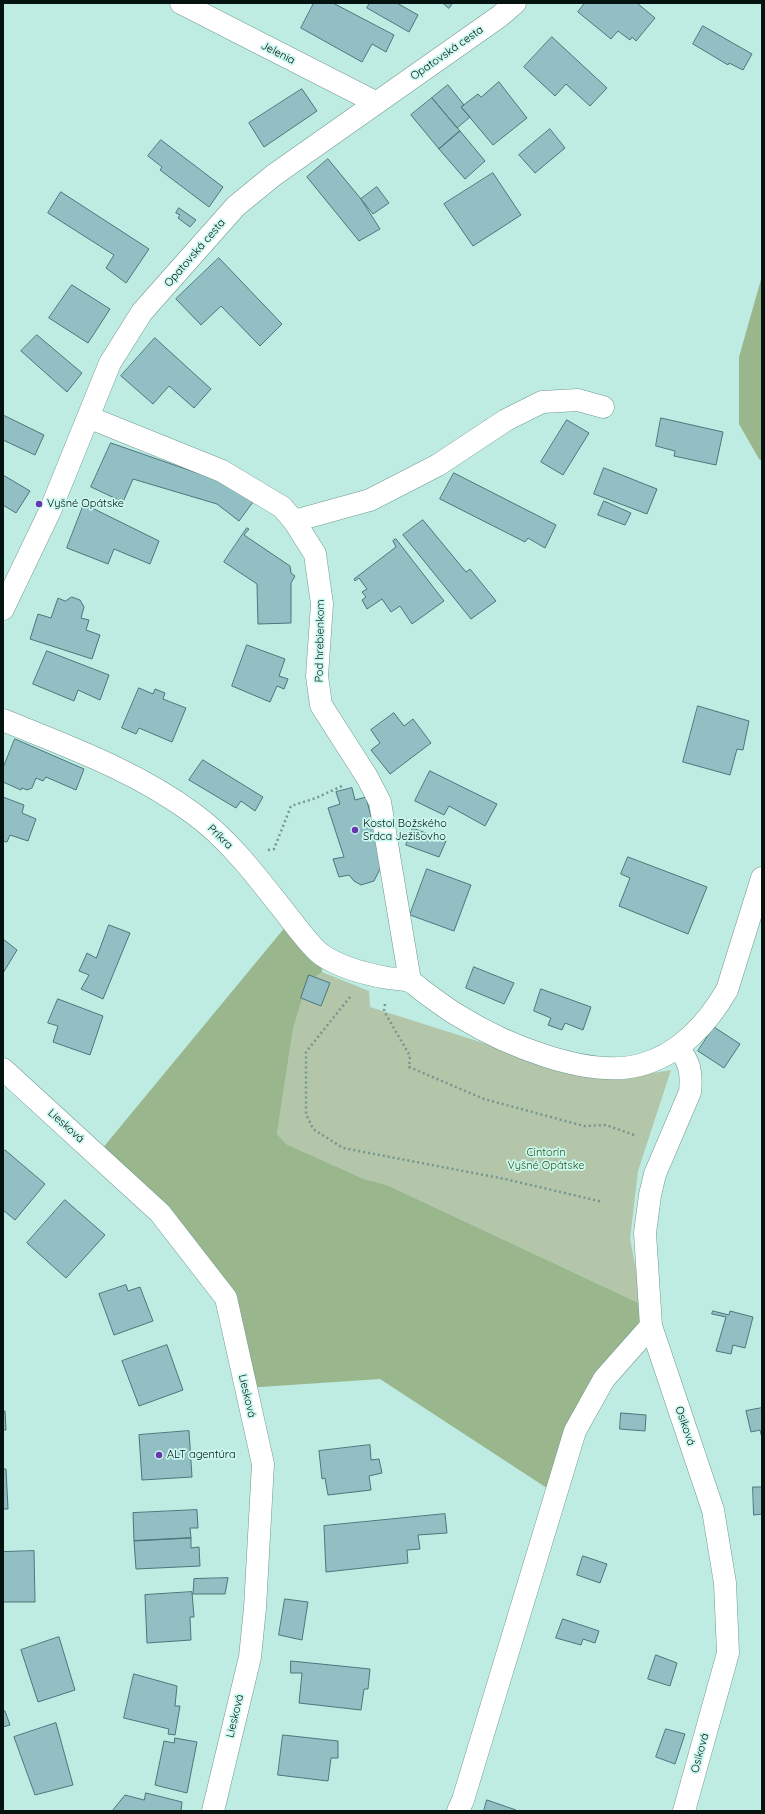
<!DOCTYPE html>
<html>
<head>
<meta charset="utf-8">
<style>
	body { margin:0 }
	#map { position:relative; width:765px; height:1814px; overflow:hidden; background:#beebe2; font-family:Quicksand,sans-serif }
	canvas { display:block }
	.frame { position:absolute; inset:0; border:4px solid #041310; pointer-events:none }
</style>
</head>
<body>
<div id="map">
<canvas width="765" height="1814"></canvas>
<div class="frame"></div>
</div>
<script>
const g = document.querySelector('canvas').getContext('2d');
g.lineJoin = 'round';
function fillPath(path, color) { g.fillStyle = color; g.fill(path, 'evenodd'); }
function strokePath(path, color, width, dash) { g.strokeStyle = color; g.lineWidth = width; g.lineCap = dash ? 'butt' : 'round'; g.setLineDash(dash || []); g.stroke(path); }
function label(font, color, halo, rows, align = 'center') {
  g.font = font + ' Quicksand,sans-serif'; g.lineWidth = 3.5; g.setLineDash([]); g.textBaseline = 'middle'; g.strokeStyle = halo; g.fillStyle = color; for (const [text, x, y, turn = 0] of rows) {
    g.save(); g.translate(x, y); g.rotate((+turn || 0) * Math.PI / 180); g.textAlign = isNaN(turn) ? turn : align; if (halo) g.strokeText(text, 0, 0); g.fillText(text, 0, 0); g.restore();
  }
}
fillPath(new Path2D(`
	M322 972 369 991 370 1007 496 1047 554 1068 612 1080 671 1070 638 1171 630 1239 643 1305 387 1185 364 1179 286 1144 277 1134 293 1029 307 983Z`), '#b3c6aa');
fillPath(new Path2D(`
	M762 276V461L759 459 739 424V357Z
	M291 920 321 954 322 972 307 983 293 1029 277 1134 286 1144 364 1179 387 1185 643 1305 651 1326 604 1379 556 1494 380 1379 245 1388 226 1298 97 1155Z`), '#9ab68c');
const building = new Path2D(`
	M314 3H333L394 35 386 52 372 44 362 62 301 28Z
	M370 3H397L418 15 409 32 367 8Z
	M443 3H453L449 8Z
	M585 3H637L655 18 636 41 632 37 630 40 618 31 611 39 578 12Z
	M703 26 752 54 743 70 729 63 728 65 693 44Z
	M552 37 607 88 590 106 566 84 555 96 524 67Z
	M499 82 527 118 493 145 461 107 478 94 481 97Z
	M448 85 464 105 461 107 470 117 457 128 432 98Z
	M302 89 317 111 264 147 249 123Z
	M432 98 460 131 439 149 411 115Z
	M550 129 565 148 535 173 519 155Z
	M460 131 485 161 465 179 439 149Z
	M161 140 223 187 209 207 160 170 162 167 148 156Z
	M328 159 361 199 380 229 359 241 307 177Z
	M493 173 521 215 473 246 444 204Z
	M377 187 389 203 373 214 361 199Z
	M61 192 149 249 126 283 106 268 114 255 48 213Z
	M179 208 196 220 190 227 178 218 180 215 176 213Z
	M219 258 282 324 260 346 221 306 201 325 176 299Z
	M72 285 110 309 88 343 49 318Z
	M37 335 82 373 67 392 21 351Z
	M155 338 211 389 194 408 169 386 153 404 121 376Z
	M3 415 44 435 35 455 3 440Z
	M661 418 723 432 716 465 674 456 675 451 656 446Z
	M567 420 589 433 563 475 541 462Z
	M111 443 226 483 253 502 239 521 217 504 133 479 123 502 91 487Z
	M604 468 657 489 647 514 594 494Z
	M454 473 556 525 545 548 528 538 525 542 440 499Z
	M3 475 30 491 16 513 3 505Z
	M604 501 631 513 625 525 598 515Z
	M84 504 159 541 150 564 114 549 108 564 67 548Z
	M423 520 466 572 470 569 496 601 471 619 403 535Z
	M247 528 249 529 244 535 290 566 291 573 295 576 291 583V623L258 624 257 584 224 562Z
	M396 539 444 601 412 624 400 606 391 612 382 599 367 609 362 600 366 597 362 592 367 589 359 578 355 581 354 579 396 547 393 541Z
	M72 597 80 600 84 607 81 618 89 620 86 630 100 635 92 659 30 639 38 614 51 618 58 598 65 601Z
	M247 645 285 659 279 676 288 679 284 689 277 686 270 702 232 686Z
	M47 651 109 675 100 700 78 690 74 701 33 684Z
	M139 688 153 694 155 689 165 693 163 699 186 708 172 742 139 728 136 734 122 728Z
	M698 706 749 721 743 750 737 749 730 775 683 762Z
	M394 713 404 726 413 719 431 743 390 774 371 750 380 743 371 730Z
	M15 739 84 769 76 790 46 777 43 781 36 778 32 788 27 790 22 788 21 790 3 782V768Z
	M203 760 263 797 255 811 241 801 236 808 189 780Z
	M430 771 497 804 485 826 449 806 444 815 415 801Z
	M352 788 355 800 366 797 380 852V869L374 881 361 885 354 881 349 875 339 877 333 859 344 857 328 808 340 804 336 792Z
	M3 797 24 805 22 813 36 819 28 841 10 835 7 842 3 841Z
	M413 828 446 841 439 857 406 845Z
	M628 857 707 887 688 934 619 906 630 878 621 874Z
	M427 869 471 885 454 931 410 915Z
	M109 925 130 933 103 999 81 989 89 975 79 971 87 953 96 958Z
	M3 939 17 950 3 973Z
	M474 967 514 983 504 1004 466 988Z
	M309 975 330 983 321 1006 301 998Z
	M541 989 591 1007 583 1030 565 1023 562 1030 548 1025 551 1018 534 1011Z
	M58 999 103 1016 90 1055 53 1042 58 1026 48 1023Z
	M714 1027 740 1044 724 1068 698 1051Z
	M5 1150 45 1184 15 1220 3 1210V1152Z
	M65 1200 105 1235 66 1278 27 1243Z
	M126 1285 128 1291 140 1287 153 1321 114 1335 99 1294Z
	M713 1311 729 1315 730 1311 753 1317 745 1348 733 1345 731 1354 716 1351 726 1317 712 1314Z
	M167 1345 183 1390 139 1406 122 1361Z
	M762 1408V1438L760 1430 751 1432 746 1411Z
	M3 1411H5L6 1430H3Z
	M621 1413 646 1415 645 1431 620 1429Z
	M189 1431 192 1477 142 1480 139 1435Z
	M370 1445 371 1460 379 1459 382 1473 369 1476 371 1490 328 1495 325 1478 322 1479 319 1451Z
	M3 1469H6L8 1509H3Z
	M753 1487H762V1514L754 1515Z
	M197 1510 198 1528H190L191 1538 134 1541 133 1513Z
	M445 1514 447 1533 418 1535 420 1549 407 1550 408 1563 326 1572 324 1526Z
	M191 1538V1548L199 1547 200 1566 136 1569 134 1541Z
	M34 1551 35 1602H3V1552Z
	M583 1556 607 1564 600 1583 577 1575Z
	M228 1578 225 1594H193L194 1579Z
	M192 1592 194 1617H190L191 1640 147 1643 145 1595Z
	M285 1599 308 1602 302 1640 279 1635Z
	M563 1619 599 1631 595 1643 583 1639 581 1645 556 1638Z
	M59 1637 75 1690 38 1702 21 1650Z
	M656 1655 677 1663 670 1686 648 1679Z
	M291 1661 370 1669 368 1689H364L361 1710 299 1703 302 1673H291Z
	M134 1674 177 1686 175 1706H180L175 1735 168 1734 169 1729 124 1718Z
	M3 1711H5L10 1725 3 1727Z
	M56 1723 73 1785 35 1795 14 1737Z
	M666 1729 685 1734 675 1764 656 1757Z
	M283 1735 338 1741V1758H331L328 1781 278 1775Z
	M175 1738 197 1742 187 1793 155 1785 164 1741 174 1743Z
	M146 1793 182 1802 181 1811H112L125 1795 144 1800Z
	M487 1800 516 1810 515 1811H484Z`);
fillPath(building, '#92bfc4');
strokePath(building, '#4c767b', 1);
const minor = new Path2D(`
	M181 3 375 102
	M88 417 222 471 282 507 294 521 315 554 322 604 317 676 321 705 367 777 380 802 410 981
	M294 521 370 500 438 465 506 420 542 402 578 400 603 407
	M3 609 50 511 110 363 142 312 236 206 274 175 500 16 515 3
	M3 720C69 747 136 771 194 814 228 839 254 873 280 906 290 918 310 947 322 955 341 968 365 974 388 978 394 979 403 979 409 981 414 983 419 988 423 991 435 1000 447 1009 459 1016 504 1044 587 1079 640 1065 679 1055 708 1023 727 990L762 878
	M678 1047C690 1063 692 1072 690 1092L655 1174 650 1195 645 1233 651 1326 713 1510 725 1583 728 1653 684 1811
	M3 1069 160 1213 226 1298 263 1464 255 1608 250 1657 213 1811
	M458 1811 463 1800 575 1431 604 1379 651 1326`);
strokePath(minor, '#709a92', 23);
strokePath(new Path2D(`
	M268 850 274 849 291 806 316 798 342 786
	M350 997 306 1052V1114L313 1129 343 1148 505 1179 603 1202
	M385 1004 384 1011 410 1056 409 1067 484 1099 584 1126 606 1125 637 1136`), '#75968f', 2.5, [2, 3]);
strokePath(minor, '#fff', 22);
for (const [x, y, r, color] of [
	[39,504,4,"#6836ad"],
	[355,830,4,"#6836ad"],
	[159,1455,4,"#6836ad"]
]) { const dot = new Path2D(); dot.arc(x, y, r, 0, 2 * Math.PI); g.fillStyle = color; g.fill(dot); strokePath(dot, '#cbf8ef', 1.5); }
label('11px', '#041310', '#cbf8ef', [
	["Jelenia",278,53,27],
	["Opatovská cesta",447,53,-35],
	["Opatovská cesta",195,253,-49],
	["Pod hrebienkom",320,641,-89],
	["Príkra",220,837,44],
	["Liesková",66,1126,42],
	["Liesková",247,1396,77],
	["Osiková",685,1426,71],
	["Liesková",235,1716,-77],
	["Osiková",700,1753,-75]
]);
label('11px', '#041310', '#cbf8ef', [
	["Vyšné Opátske",47,504],
	["Kostol Božského",363,824],
	["Srdca Ježišovho",363,837],
	["ALT agentúra",167,1455]
], 'left');
label('11px', '#2d5114', '#cbf8ef', [
	["Cintorín",546,1153],
	["Vyšné Opátske",546,1166]
]);
</script>
</body>
</html>
